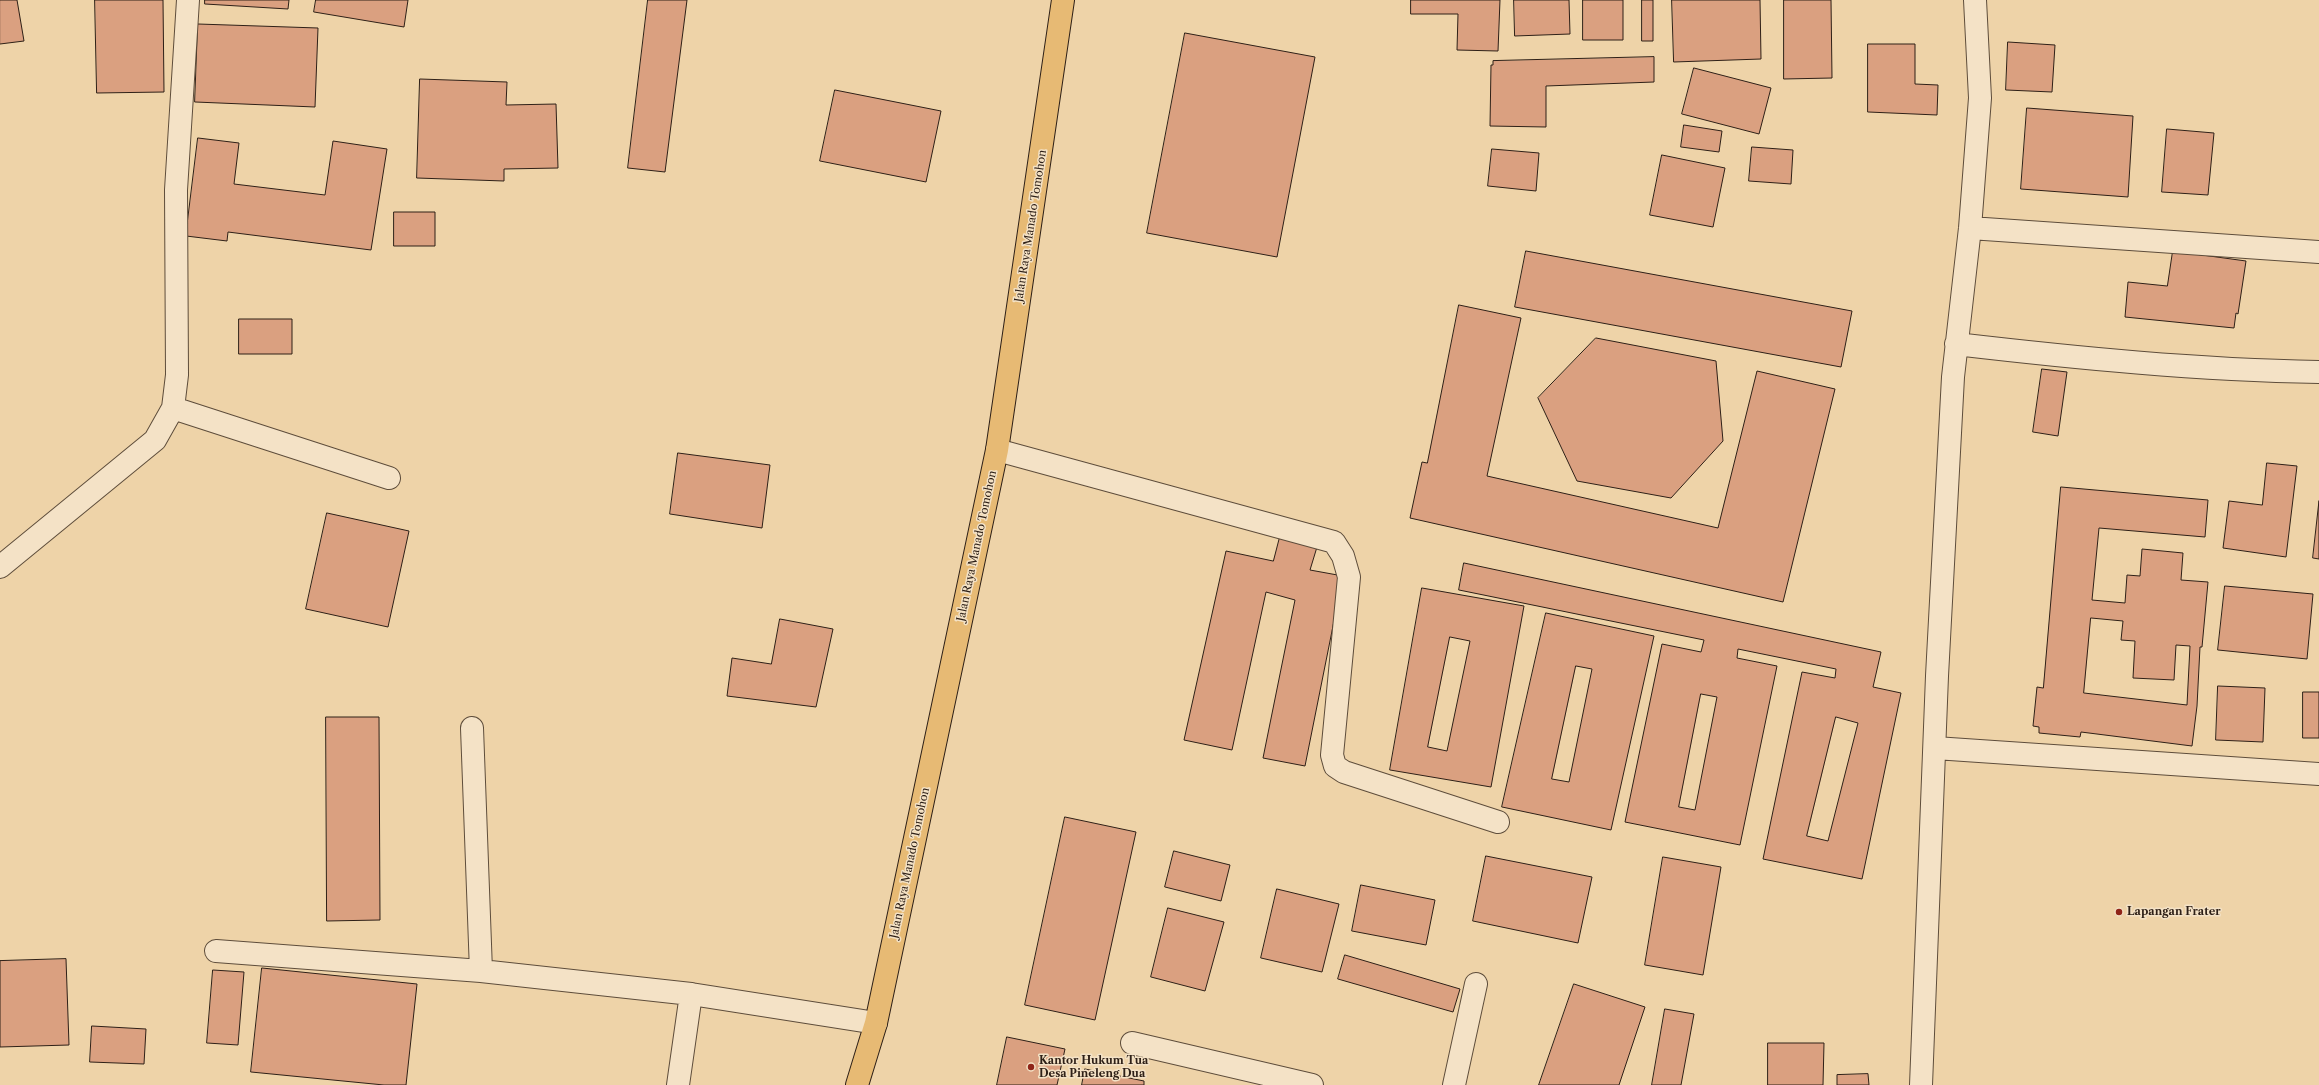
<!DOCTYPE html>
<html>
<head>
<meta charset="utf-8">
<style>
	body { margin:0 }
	canvas { display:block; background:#eed3a8 }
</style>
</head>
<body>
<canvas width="2319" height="1085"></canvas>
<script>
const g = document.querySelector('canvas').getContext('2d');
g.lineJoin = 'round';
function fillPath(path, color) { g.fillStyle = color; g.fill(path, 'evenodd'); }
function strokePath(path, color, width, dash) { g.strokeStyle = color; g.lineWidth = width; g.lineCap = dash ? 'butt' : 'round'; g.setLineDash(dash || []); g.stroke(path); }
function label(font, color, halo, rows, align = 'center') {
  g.font = font + ' "Libre Caslon Text",serif'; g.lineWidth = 3; g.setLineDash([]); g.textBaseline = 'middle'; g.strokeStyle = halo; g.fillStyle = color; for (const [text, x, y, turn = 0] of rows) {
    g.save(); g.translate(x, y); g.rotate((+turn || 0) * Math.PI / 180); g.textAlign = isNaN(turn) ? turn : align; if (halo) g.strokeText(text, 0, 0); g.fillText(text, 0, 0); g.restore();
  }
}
const building = new Path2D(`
	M0 0H17L24 41 0 44Z
	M95 0H163L164 92 97 93Z
	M205 0H289L288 9 205 4Z
	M316 0H408L404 27 314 12Z
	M648 0H687L665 172 628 168Z
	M1411 0H1500L1498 51 1457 50 1458 14H1411Z
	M1514 0H1569L1570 34 1515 36Z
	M1583 0H1623V40H1583Z
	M1642 0H1653V41H1642Z
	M1672 0H1760L1761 59 1674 62Z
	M1784 0H1831L1832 78 1784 79Z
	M198 24 318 28 315 107 195 102Z
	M1185 33 1315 57 1277 257 1147 233Z
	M2008 42 2055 45 2052 92 2006 90Z
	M1868 44H1915V84L1938 85 1937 115 1868 112Z
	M1654 57V82L1546 86V127L1490 126 1491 65H1493V61Z
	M1694 68 1771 88 1759 134 1682 114Z
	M420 79 507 82 506 105 556 104 558 168 504 169V181L417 178Z
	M835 90 941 111 926 182 820 161Z
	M2027 108 2133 116 2128 197 2021 189Z
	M1684 125 1722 131 1719 152 1681 147Z
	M2167 129 2214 133 2208 195 2162 192Z
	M198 138 239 143 234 184 325 195 333 141 387 149 371 250 228 232 227 241 186 236Z
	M1752 147 1793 150 1791 184 1749 181Z
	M1492 149 1539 153 1536 191 1488 186Z
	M1662 155 1725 168 1713 227 1650 215Z
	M394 212H435V246H394Z
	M1526 251 1852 311 1841 367 1515 307Z
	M2173 251 2246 261 2238 314 2236 313 2234 328 2125 317 2128 282 2167 286Z
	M1459 305 1521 318 1487 476 1718 528 1757 371 1835 389 1783 602 1410 518 1422 462 1427 463Z
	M239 319H292V354H239Z
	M1596 338 1716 361 1723 441 1671 498 1577 481 1538 398Z
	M2042 369 2067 372 2058 436 2033 432Z
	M678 453 770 465 762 528 670 514Z
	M2267 463 2297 466 2286 557 2223 548 2229 501 2262 505Z
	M2061 487 2208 500 2205 537 2099 528 2092 600 2125 603 2127 575 2140 576 2142 549 2183 553 2181 580 2208 582 2202 647H2200L2197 706 2192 746 2081 732 2080 737 2039 733V727L2033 726 2037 687 2043 688ZM2091 618 2123 621 2121 640 2135 641 2133 678 2174 680 2176 645 2190 646 2187 705 2084 693Z
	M2319 501V559L2313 558Z
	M327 513 409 531 388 627 306 609Z
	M1280 537 1317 547 1310 570 1343 576 1305 766 1263 758 1295 600 1266 592 1232 750 1184 740 1226 551 1273 561Z
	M1464 563 1881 652 1873 687 1901 693 1862 879 1763 859 1802 672 1835 678 1836 669 1738 649 1737 658 1777 666 1740 845 1625 822 1662 644 1701 652 1704 640 1459 590ZM1701 694 1717 697 1695 810 1679 807ZM1836 717 1858 723 1828 841 1807 836Z
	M2225 586 2313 594 2307 659 2218 650Z
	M1422 588 1524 606 1491 787 1390 770ZM1450 637 1470 641 1447 751 1428 747Z
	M1546 613 1654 636 1611 830 1502 807ZM1576 666 1592 669 1569 782 1552 779Z
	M780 619 833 629 816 707 727 696 732 658 771 664Z
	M2218 686 2265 688 2263 742 2216 740Z
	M2303 692H2319V738H2303Z
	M326 717H379L380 920 327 921Z
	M1065 817 1136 832 1095 1020 1025 1005Z
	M1174 851 1230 865 1221 901 1165 887Z
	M1486 856 1592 877 1578 943 1473 921Z
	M1663 857 1721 867 1703 975 1645 965Z
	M1361 885 1435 900 1426 945 1352 931Z
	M1277 889 1339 904 1322 972 1261 958Z
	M1168 908 1224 922 1205 991 1151 977Z
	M1345 955 1460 989 1453 1012 1338 979Z
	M66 959 69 1045 0 1047V961Z
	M262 968 417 984 406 1085H384L251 1072Z
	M213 970 244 972 238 1045 207 1043Z
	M1574 984 1645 1007 1619 1085H1539Z
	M1665 1009 1694 1014 1681 1085H1652Z
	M92 1026 146 1029 144 1064 90 1062Z
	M1007 1037 1065 1049 1057 1085H997Z
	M1768 1043H1824L1823 1085H1768Z
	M1085 1069 1144 1081V1085H1082Z
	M1868 1074 1869 1085H1837V1075Z`);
fillPath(building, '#daa080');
strokePath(building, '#2e2017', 1);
const street = new Path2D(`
	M1970 228 2319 252
	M1956 344C2076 358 2198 370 2319 372
	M173 408 389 478
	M997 450 1334 542 1343 556 1349 577 1332 755 1335 766 1344 772 1498 822
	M0 567 155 440 173 408 177 375 176 190 188 0
	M472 728 481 971
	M1935 748 2319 774
	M216 951 481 971 691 994 876 1023
	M1132 1043 1312 1085
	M678 1085 691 994
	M1454 1085 1476 984
	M1921 1085 1937 676 1953 377 1970 228 1980 98 1975 0`);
const highway = new Path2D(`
	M857 1085 876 1023 997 450 1063 0`);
strokePath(street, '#5e4d3b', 24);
strokePath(highway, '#2e2017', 24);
strokePath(street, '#f4e2c6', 22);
strokePath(highway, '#e7ba74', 22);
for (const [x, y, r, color] of [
	[2119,912,4,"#8f2418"],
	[1031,1067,4,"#8f2418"]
]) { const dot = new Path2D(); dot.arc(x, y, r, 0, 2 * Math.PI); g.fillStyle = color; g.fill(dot); strokePath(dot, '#f4e2c6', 1.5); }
label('11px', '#2e2017', '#f4e2c6', [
	["Jalan Raya Manado Tomohon",1031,226,-81],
	["Jalan Raya Manado Tomohon",977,546,-78],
	["Jalan Raya Manado Tomohon",910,863,-78]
]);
label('bold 11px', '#2e2017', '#f4e2c6', [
	["Lapangan Frater",2127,912],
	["Kantor Hukum Tua",1039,1061],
	["Desa Pineleng Dua",1039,1074]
], 'left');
</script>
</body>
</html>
